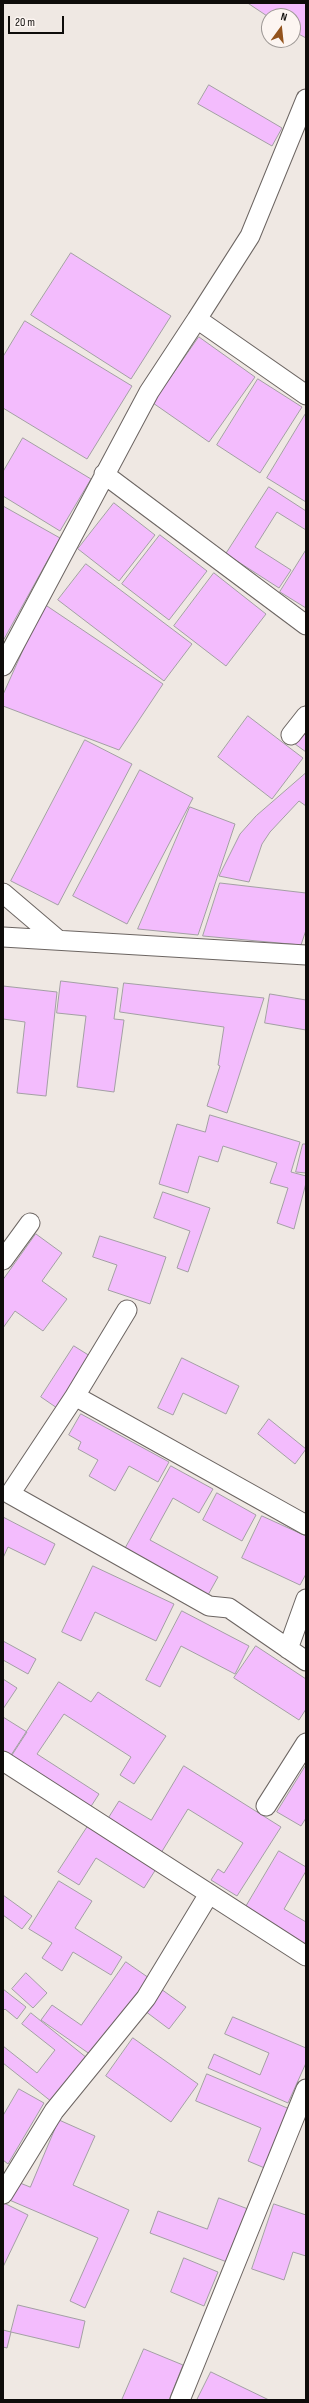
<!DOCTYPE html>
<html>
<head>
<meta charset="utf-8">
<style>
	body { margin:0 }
	#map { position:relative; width:309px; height:2403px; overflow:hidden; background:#efe8e3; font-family:"Sofia Sans Condensed",sans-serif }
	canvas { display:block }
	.frame { position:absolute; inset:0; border:4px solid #0e0c0a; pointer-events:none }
	.north { position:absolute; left:261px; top:8px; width:40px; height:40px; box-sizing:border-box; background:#fcf5f1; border:1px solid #9d9895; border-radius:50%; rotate:15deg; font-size:11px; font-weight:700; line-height:16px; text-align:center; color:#0e0c0a }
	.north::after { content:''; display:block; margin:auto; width:14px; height:18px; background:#93531c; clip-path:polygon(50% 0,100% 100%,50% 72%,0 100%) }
	.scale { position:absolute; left:8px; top:16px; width:56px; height:18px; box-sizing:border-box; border:2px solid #0e0c0a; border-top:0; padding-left:5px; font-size:12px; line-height:14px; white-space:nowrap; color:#0e0c0a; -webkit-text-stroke:3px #fcf5f1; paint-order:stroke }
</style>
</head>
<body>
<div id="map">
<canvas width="309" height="2403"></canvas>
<div class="frame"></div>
<div class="north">N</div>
<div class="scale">20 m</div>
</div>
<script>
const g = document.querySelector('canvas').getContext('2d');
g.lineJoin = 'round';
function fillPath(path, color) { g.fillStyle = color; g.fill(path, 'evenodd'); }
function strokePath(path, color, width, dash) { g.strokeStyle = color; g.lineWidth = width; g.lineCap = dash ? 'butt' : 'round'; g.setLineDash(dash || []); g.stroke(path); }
const building = new Path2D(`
	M248 3H306V38L293 31V16L269 17Z
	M209 85 282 128 272 146 198 104Z
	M71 253 171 316 131 379 31 315Z
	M25 321 132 386 87 459 3 408V357Z
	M199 337 255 377 209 442 153 403Z
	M258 379 302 407 260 473 217 445Z
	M306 413V502L267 478Z
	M23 438 91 479 60 531 3 496V472Z
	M269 487 306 511V530L277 512 255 547 291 570 279 588 226 554Z
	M114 503 155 535 119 581 78 549Z
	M3 506 60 538 3 641Z
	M160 535 207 571 169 620 122 584Z
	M306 550V608L280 592Z
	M86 564 192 644 164 681 58 600Z
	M214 573 266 614 226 666 174 626Z
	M44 604 163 684 119 750 3 706V695Z
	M248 716 303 758 272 799 218 757Z
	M306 728V752L295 744Z
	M85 740 132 764 58 905 11 881Z
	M140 770 193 798 127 924 73 896Z
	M306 773V806L299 801 270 832 262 844 249 882 219 876 240 834 256 816Z
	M190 807 235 824 198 935 138 929Z
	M220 883 306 893V930L301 945 203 936Z
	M61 981 118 988 114 1019 124 1020 114 1092 77 1087 86 1016 57 1013Z
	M124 983 264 998 227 1113 207 1106 220 1066 218 1065 224 1027 120 1012Z
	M3 986 57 992 46 1096 17 1093 25 1022 3 1019Z
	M270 994 306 1000V1030L265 1023Z
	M210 1115 300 1142 291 1172 306 1176V1183L294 1229 277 1223 288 1188 270 1183 277 1163 223 1146 218 1162 199 1156 188 1193 159 1184 177 1124 205 1132Z
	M303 1144H306V1173L296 1172Z
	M163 1192 210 1208 188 1272 177 1268 190 1231 154 1218Z
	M36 1234 62 1253 42 1281 67 1299 43 1331 15 1311 3 1328V1280Z
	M100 1236 166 1257 150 1304 108 1290 117 1265 93 1257Z
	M74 1346 90 1356 57 1408 41 1397Z
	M182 1358 239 1386 226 1414 183 1393 173 1415 158 1408Z
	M81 1414 169 1462 158 1482 129 1466 115 1491 89 1476 98 1460 78 1449 81 1442 69 1435Z
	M269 1419 306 1449 295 1464 258 1434Z
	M171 1466 213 1489 199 1513 173 1498 150 1540 218 1577 208 1595 125 1549Z
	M217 1493 256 1515 242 1541 203 1520Z
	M262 1516 306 1536V1574L300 1585 242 1558Z
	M3 1517 55 1544 45 1565 8 1547 3 1558Z
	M93 1566 174 1604 156 1641 95 1612 81 1641 62 1632Z
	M182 1611 249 1646 235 1674 181 1646 160 1687 146 1680Z
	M3 1641 36 1659 28 1674 3 1660Z
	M256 1646 306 1679V1709L299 1720 234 1678Z
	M3 1679 17 1688 3 1709Z
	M59 1682 91 1702 98 1692 166 1736 134 1784 120 1775 131 1757 64 1714 37 1754 99 1794 88 1811 9 1759Z
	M3 1717 27 1732 10 1758 3 1754Z
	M306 1765V1818L301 1826 277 1812Z
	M184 1766 281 1827 237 1896 211 1880 218 1869 224 1873 243 1843 188 1809 161 1853 107 1820 119 1801 151 1820Z
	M88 1826 156 1869 144 1888 96 1858 79 1885 58 1872Z
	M279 1851 306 1867V1871L284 1909 306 1922V1947L244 1910Z
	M59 1881 92 1901 75 1928 122 1957 111 1975 73 1952 62 1971 42 1958 52 1943 29 1929Z
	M3 1895 32 1916 22 1929 3 1915Z
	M126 1962 149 1978 94 2057 41 2020 52 2005 81 2025Z
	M26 1973 47 1993 33 2008 12 1989Z
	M3 1989 26 2007 17 2019 5 2009 3 2011Z
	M161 1989 186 2007 169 2029 145 2011Z
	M31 2013 87 2058 52 2102 3 2063V2046L37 2073 55 2050 22 2024Z
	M233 2017 306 2048V2063L288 2103 208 2068 214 2054 260 2075 269 2053 225 2034Z
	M133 2038 198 2084 171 2122 106 2076Z
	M207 2074 292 2110 267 2169 248 2161 261 2128 196 2101Z
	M19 2089 44 2103 8 2164 3 2160V2116Z
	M59 2120 95 2136 73 2185 129 2210 85 2308 70 2301 98 2238 7 2199 15 2181 30 2187Z
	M219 2198 248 2209 227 2262 150 2233 158 2211 207 2229Z
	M4 2203 28 2215 3 2267V2205Z
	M274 2204 306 2215V2256L293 2252 284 2280 252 2269Z
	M184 2258 218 2272 204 2306 171 2292Z
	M18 2305 85 2321 79 2348 11 2332Z
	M3 2330 11 2332 7 2348 3 2347Z
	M144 2349 183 2365 169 2400H122Z
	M211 2372 269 2400H197Z`);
fillPath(building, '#f3bcfd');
strokePath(building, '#a39fa4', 1);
const minor = new Path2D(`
	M306 99 250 236 197 319 306 395
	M104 474 306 625
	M3 666 149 392 197 319
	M291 735 306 716
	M3 893 57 939
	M3 937 306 955
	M3 1260 30 1223
	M127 1310 75 1396 306 1525
	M75 1396 10 1494 209 1606 229 1608 306 1661
	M288 1649 306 1599
	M3 1761 306 1956
	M266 1806 306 1743
	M3 2194 54 2111 146 1998 209 1894
	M180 2400 306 2089`);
strokePath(minor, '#6c6562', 21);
strokePath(minor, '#fff', 19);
</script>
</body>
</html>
